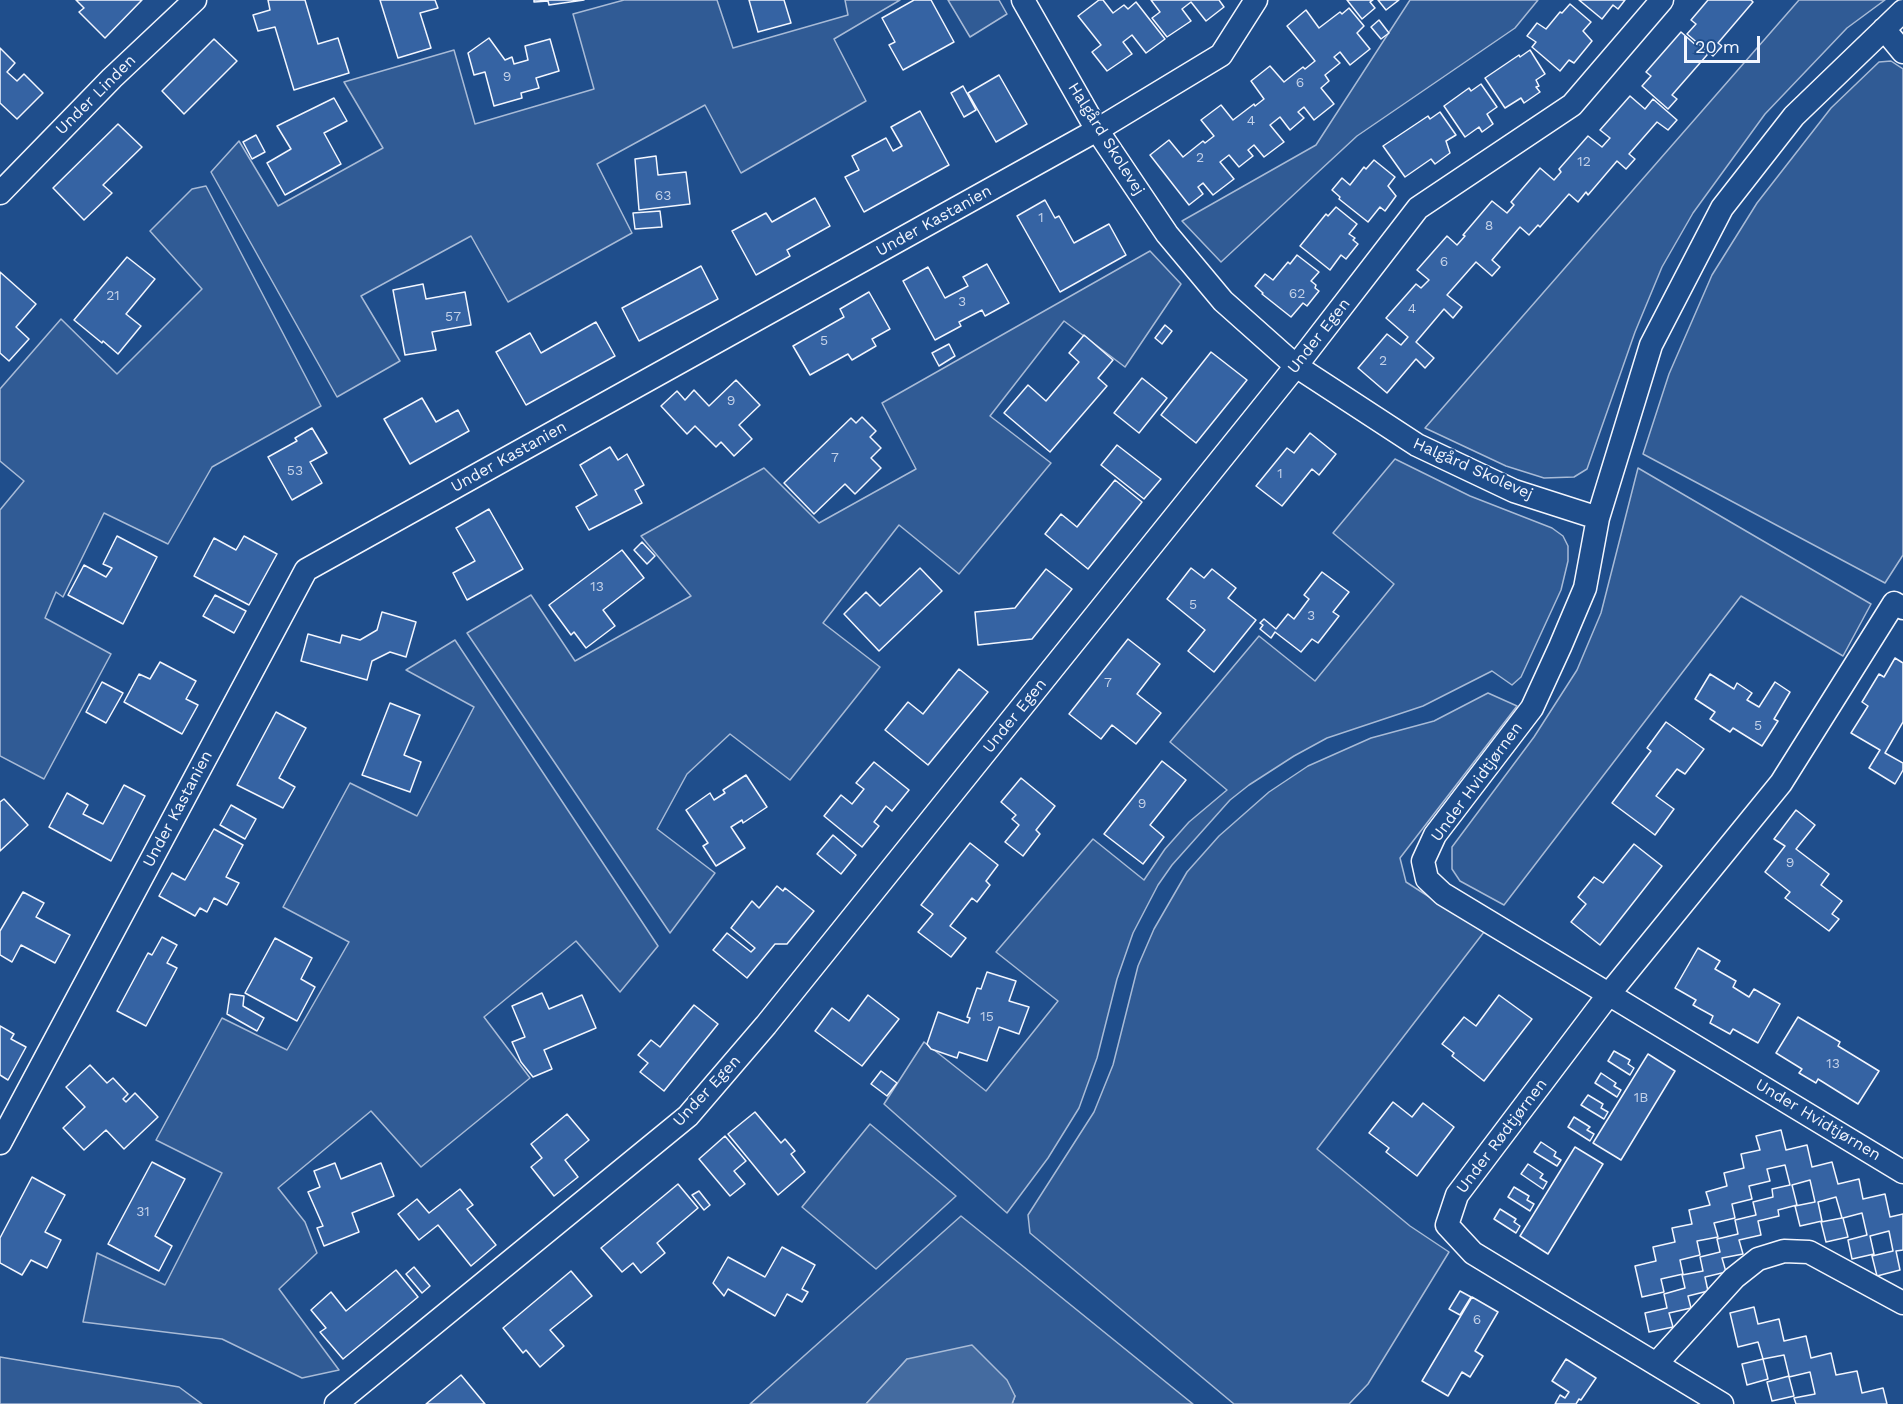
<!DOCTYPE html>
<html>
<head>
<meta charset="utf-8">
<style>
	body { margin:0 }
	#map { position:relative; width:1903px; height:1404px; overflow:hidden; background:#1f4e8c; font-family:"Work Sans",sans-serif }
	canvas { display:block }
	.scale { position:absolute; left:1684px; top:36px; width:76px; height:27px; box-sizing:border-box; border:3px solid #f2f6ff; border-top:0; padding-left:8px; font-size:18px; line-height:21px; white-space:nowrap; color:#f2f6ff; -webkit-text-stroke:4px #1f4e8c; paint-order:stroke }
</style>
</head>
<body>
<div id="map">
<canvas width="1903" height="1404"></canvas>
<div class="scale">20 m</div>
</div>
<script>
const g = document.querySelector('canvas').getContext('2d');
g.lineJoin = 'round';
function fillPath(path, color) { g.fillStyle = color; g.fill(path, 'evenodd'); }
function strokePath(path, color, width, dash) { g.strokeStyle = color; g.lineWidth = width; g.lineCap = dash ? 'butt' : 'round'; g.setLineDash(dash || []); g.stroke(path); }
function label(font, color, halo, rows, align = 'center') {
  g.font = font + ' "Work Sans",sans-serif'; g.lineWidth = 4.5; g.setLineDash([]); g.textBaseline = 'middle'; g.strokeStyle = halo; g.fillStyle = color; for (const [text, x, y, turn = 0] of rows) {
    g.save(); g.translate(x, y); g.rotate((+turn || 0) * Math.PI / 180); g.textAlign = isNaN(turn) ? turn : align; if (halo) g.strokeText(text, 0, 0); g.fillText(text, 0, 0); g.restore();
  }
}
const built = new Path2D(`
	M624 0H717L733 48 848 15 845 0H900L834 39 866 101 741 173 705 105 597 164 632 233 508 302 471 236 361 296 400 361 337 397 211 172 239 141 278 206 383 148 344 82 454 50 475 124 594 89 573 14Z
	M948 0H999L1007 14 970 37Z
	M1410 0H1538L1515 28 1357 136 1221 262 1182 221 1316 145Z
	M1799 0H1885L1847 28 1765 114 1693 213 1662 267 1635 332 1587 469 1574 477 1544 478 1506 466 1425 428Z
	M1891 61 1903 69V555L1885 583 1643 454 1669 374 1712 275 1757 203 1831 108 1879 62Z
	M206 186 321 406 212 467 168 544 104 513 63 597 56 592 45 618 111 654 44 779 0 756V510L24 481 0 461V389L61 319 117 374 202 289 150 231 192 189Z
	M1150 251 1181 284 1125 367 1064 321 990 416 1051 463 959 574 899 525 823 623 880 667 790 780 730 734 687 774 657 829 715 873 670 933 467 633 531 595 575 661 691 596 641 536 764 468 819 523 916 469 882 403Z
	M1395 459 1470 496 1552 528 1563 536 1568 546V561L1561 590 1521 677 1512 685 1492 671 1423 706 1327 738 1294 756 1249 785 1230 800 1172 865 1158 885 1133 933 1117 979 1097 1058 1079 1108 1048 1158 1007 1213 884 1104 924 1042 986 1091 1058 1001 996 952 1093 839 1144 880 1165 849 1189 822 1227 790 1170 742 1259 636 1315 681 1394 584 1333 533Z
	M1638 468 1871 604 1843 656 1741 596 1504 905 1460 881 1452 869V847L1534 737 1577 670 1601 613Z
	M455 640 658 946 620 992 576 941 484 1017 530 1078 421 1167 371 1111 278 1188 305 1222 317 1253 279 1289 339 1370 302 1378 222 1339 83 1322 97 1253 165 1285 222 1173 156 1140 222 1018 287 1050 349 942 283 907 350 783 417 816 474 707 406 670Z
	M1488 693 1517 706 1400 858 1406 882 1484 932 1317 1149 1410 1226 1449 1252 1368 1384 1349 1404H1234L1030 1233 1028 1215 1094 1112 1113 1065 1138 966 1154 929 1187 872 1219 836 1269 792 1308 766 1371 738 1434 721Z
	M870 1124 956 1196 876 1269 802 1207Z
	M961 1216 1193 1404H1012L1015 1396 907 1359 866 1404H750Z
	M0 1357 179 1387 202 1404H0Z`);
fillPath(built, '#305b95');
strokePath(built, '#a8bbd7', 1.5);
const water = new Path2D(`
	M972 1345 1007 1380 1015 1396 1012 1404H866L907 1359Z`);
fillPath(water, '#446ba0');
strokePath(water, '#a8bbd7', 1.5);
const building = new Path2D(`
	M76 0H142L105 38 79 12 84 8Z
	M268 0H305L318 44 338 38 349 73 294 90 275 27 258 31 253 15 270 10Z
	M380 0H435L438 8 420 13 431 48 398 58Z
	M534 0H584L549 5 548 1 534 2Z
	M749 0H784L791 23 758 32Z
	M914 0H931L954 42 903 70 889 45 895 42 882 18Z
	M1099 0H1103L1113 13 1124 5 1128 9 1136 2 1165 39 1146 53 1132 35 1123 42 1132 54 1107 71 1092 52 1101 45 1078 16Z
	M1151 0H1219L1224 7 1206 21 1191 2 1182 9 1191 21 1167 37 1152 18 1160 12Z
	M1347 0H1373L1370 2 1375 8 1362 19Z
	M1378 0H1399L1386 10Z
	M1579 0H1625L1618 9 1613 5 1602 19Z
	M1708 0H1751L1753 2 1718 43 1722 46 1713 56 1687 34 1696 24 1691 20Z
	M1570 4 1591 22 1583 31 1592 41 1574 63 1569 60 1560 71 1532 47 1536 42 1527 36 1537 23 1546 29 1560 12 1562 13Z
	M1349 8 1364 26 1357 33 1370 49 1350 65 1340 52 1334 57 1340 63 1325 75 1329 81 1321 88 1334 104 1314 120 1304 107 1298 112 1304 118 1290 130 1280 117 1270 125 1284 142 1264 157 1254 145 1248 150 1253 156 1239 167 1229 155 1220 162 1234 179 1213 195 1203 183 1198 187 1203 194 1189 205 1150 155 1169 140 1183 157 1203 141 1205 143 1214 136 1201 120 1221 105 1233 120 1254 104 1255 106 1264 99 1251 81 1270 66 1284 82 1303 67 1305 69 1315 61 1287 26 1306 10 1319 28 1340 12 1342 14Z
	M1379 20 1389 33 1381 39 1371 27Z
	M1681 32 1707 55 1672 95 1677 99 1668 109 1642 86 1651 76 1646 72Z
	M489 38 505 60 512 57 514 64 528 60 525 46 550 39 559 71 536 78 539 88 521 93 522 98 494 106 485 72 474 75 468 53Z
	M214 39 237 61 184 114 162 91Z
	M0 48 15 63 7 72 17 81 24 74 43 93 17 119 0 103Z
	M1530 50 1545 74 1536 80 1539 86 1536 87 1540 92 1524 103 1521 98 1505 108 1485 78 1519 55 1520 57Z
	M999 75 1027 124 996 142 968 93Z
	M1481 84 1497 107 1487 114 1493 124 1482 132 1479 127 1465 137 1444 106 1469 88 1471 91Z
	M963 86 976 110 964 117 951 93Z
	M1630 96 1645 109 1653 99 1677 120 1668 130 1657 122 1629 154 1635 159 1626 169 1617 161 1588 195 1586 192 1578 202 1569 194 1540 227 1538 225 1529 235 1520 227 1492 260 1500 267 1492 276 1476 262 1447 295 1462 307 1453 318 1444 309 1416 342 1434 358 1425 368 1416 359 1387 393 1358 368 1387 334 1401 345 1408 337 1386 318 1416 284 1421 288 1429 280 1417 270 1447 236 1457 245 1465 236 1463 235 1492 201 1507 213 1514 205 1511 202 1540 168 1554 180 1561 172 1559 169 1588 136 1602 147 1610 138 1600 130Z
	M334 98 347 121 324 133 341 164 285 195 267 163 291 149 277 126Z
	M920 111 949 165 864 212 845 177 859 170 852 156 886 138 893 151 902 146 891 127Z
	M1440 112 1456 135 1446 141 1450 153 1435 164 1431 159 1405 177 1383 146 1428 116 1430 119Z
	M118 124 142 147 103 185 112 193 84 220 53 188Z
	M256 135 265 152 252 159 243 142Z
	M656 156 658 175 686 172 690 204 639 210 635 159Z
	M1374 160 1395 177 1388 186 1396 196 1385 211 1380 207 1368 222 1339 199 1340 197 1332 190 1342 178 1350 185 1364 167 1366 169Z
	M815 198 830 226 787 250 790 256 756 275 732 231 766 213 772 222Z
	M1045 200 1055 218 1059 216 1074 243 1109 224 1126 255 1060 292 1017 216Z
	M1336 207 1357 224 1349 234 1355 238 1353 240 1358 244 1346 259 1341 255 1330 270 1300 246 1326 214 1328 216Z
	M660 211 662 227 635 229 633 213Z
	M1297 255 1319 272 1311 281 1316 285 1315 288 1319 291 1307 306 1303 303 1291 317 1262 294 1263 293 1255 286 1265 274 1273 280 1288 262 1290 264Z
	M127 257 155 279 126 314 141 326 118 354 103 341 102 343 74 320Z
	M987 264 1009 303 985 316 982 310 959 322 961 326 935 340 903 281 928 267 945 298 968 286 963 277Z
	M701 266 718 299 639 341 622 308Z
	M0 272 36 304 16 327 29 339 9 361 0 353Z
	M423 284 426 299 465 292 471 325 432 332 436 350 405 355 393 290Z
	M869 292 890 329 872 339 876 346 852 360 848 354 810 375 793 346 844 317 840 309Z
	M596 322 615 356 526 405 496 352 530 333 541 353Z
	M1165 325 1172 331 1162 344 1155 338Z
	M1084 335 1113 360 1098 378 1107 386 1050 452 1004 413 1028 385 1046 401 1079 362 1069 353Z
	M949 344 955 356 939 366 932 353Z
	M1211 352 1247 380 1196 443 1161 415Z
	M1142 378 1167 398 1139 433 1114 413Z
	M736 380 760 405 739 425 752 439 734 456 721 442 716 447 695 426 687 434 661 406 677 391 685 400 694 390 709 406Z
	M422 398 436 422 458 410 469 431 410 464 384 419Z
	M862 417 876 431 870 437 881 448 871 458 881 468 855 494 845 484 814 514 784 483 851 418 856 423Z
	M312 428 327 453 310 462 322 483 292 500 268 457 297 441 295 438Z
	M1310 433 1336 454 1319 475 1312 469 1282 506 1256 486 1287 448 1294 453Z
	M1117 445 1161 479 1144 499 1101 465Z
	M610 447 618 460 627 454 644 485 635 490 642 503 589 530 576 507 597 495 580 465Z
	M1115 480 1142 502 1088 569 1045 534 1061 514 1077 527Z
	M489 509 523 569 467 600 453 573 475 561 456 528Z
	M117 536 157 557 123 624 68 595 84 565 106 577 112 568 103 564Z
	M244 536 277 554 249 605 194 576 214 538 236 550Z
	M642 542 655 556 647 564 634 550Z
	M622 550 644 578 603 610 615 626 586 648 574 632 571 635 549 605Z
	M920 568 942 591 879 651 844 614 866 592 880 606Z
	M1191 568 1204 578 1212 569 1236 588 1228 598 1256 620 1214 672 1188 651 1205 630 1167 599Z
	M1046 569 1072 589 1032 639 978 645 975 612 1015 608Z
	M1322 572 1349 592 1333 612 1339 616 1318 643 1312 639 1301 652 1275 632 1271 638 1260 629 1263 625 1260 623 1264 619 1276 629 1288 614 1294 619 1309 599 1304 595Z
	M215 595 246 611 234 633 203 616Z
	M382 612 416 622 406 657 390 652 372 661 367 680 301 661 308 634 340 643 342 635 360 640 377 630Z
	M1128 639 1160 664 1137 694 1161 713 1136 744 1112 725 1101 739 1069 714Z
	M1895 658 1903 663V722L1885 753 1903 763V770L1895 784 1869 768 1880 750 1851 733 1868 706 1862 702 1879 674 1884 677Z
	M160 662 196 681 186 699 198 705 182 734 124 702 139 674 150 679Z
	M959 669 988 692 928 765 885 730 908 702 923 714Z
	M1710 674 1734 689 1737 683 1752 693 1747 700 1759 707 1775 682 1790 692 1774 719 1778 721 1762 746 1733 728 1730 732 1710 719 1715 712 1695 699Z
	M102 682 123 693 106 723 86 712Z
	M390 703 420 715 404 755 421 762 410 792 362 775Z
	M276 712 306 728 279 778 295 787 283 808 237 785Z
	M1666 722 1704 749 1685 774 1677 769 1656 796 1674 809 1655 835 1612 803 1651 751 1647 748Z
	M1162 761 1186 780 1150 825 1164 837 1143 864 1104 834Z
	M874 762 909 790 892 811 886 806 874 822 879 826 862 847 824 816 841 795 852 804 864 789 856 783Z
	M746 775 767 807 743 823 742 820 731 827 745 848 716 866 703 846 708 843 686 810 710 793 714 800 725 793 723 790Z
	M1021 778 1055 806 1036 830 1040 834 1023 856 1005 842 1019 825 1012 819 1016 815 1001 802Z
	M124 785 145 796 111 861 49 827 67 793 88 805 83 814 103 824Z
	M4 799 28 825 0 851V802Z
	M231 805 256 819 245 839 220 825Z
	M1796 810 1815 825 1796 849 1829 874 1821 885 1842 901 1832 914 1839 919 1829 931 1785 898 1790 892 1765 872 1785 846 1774 839Z
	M214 829 243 845 226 877 239 883 227 905 214 898 207 912 200 908 195 916 159 896 172 873 185 880Z
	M833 835 856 855 841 874 817 854Z
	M970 843 998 865 986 881 990 885 977 902 972 898 950 926 966 938 951 957 918 932 933 914 921 905Z
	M1634 844 1662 866 1600 945 1571 922 1586 904 1578 897 1594 877 1603 883Z
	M777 886 783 891 785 888 814 911 787 944H775L747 978 713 950 727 933 751 952 755 948 731 928 752 901 759 908Z
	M23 892 44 903 36 917 70 935 55 963 21 945 12 962 0 955V931Z
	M162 937 177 945 167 963 177 968 146 1026 117 1011 148 953 152 955Z
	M275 938 312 958 301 979 315 987 297 1021 245 993Z
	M1698 948 1720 961 1715 969 1736 981 1733 987 1749 997 1754 989 1780 1004 1758 1043 1733 1029 1730 1034 1710 1023 1713 1016 1693 1005 1696 1000 1675 988Z
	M987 972 1016 981 1009 1001 1029 1007 1019 1034 999 1027 987 1061 959 1052 957 1058 931 1049 927 1044 938 1012 968 1023 970 1018 967 1017 977 988 981 989Z
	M542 993 549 1009 582 995 596 1028 544 1050 552 1069 533 1077 521 1062 512 1042 525 1037 512 1006Z
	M230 994 244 996 243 1006 264 1018 257 1031 227 1014Z
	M868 995 899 1019 862 1066 815 1031 832 1008 849 1021Z
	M1499 995 1532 1019 1484 1081 1452 1056 1454 1053 1442 1044 1464 1017 1476 1026Z
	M694 1005 718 1024 664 1091 640 1072 648 1063 638 1055 651 1040 660 1047Z
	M1798 1017 1840 1042 1838 1046 1879 1071 1858 1104 1818 1079 1816 1083 1799 1073 1802 1069 1776 1053Z
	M0 1026 14 1034 11 1039 26 1047 8 1080 0 1075Z
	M1614 1051 1630 1060 1628 1064 1634 1068 1630 1075 1608 1061Z
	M1648 1054 1675 1071 1621 1160 1593 1143Z
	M90 1065 107 1083 113 1078 128 1094 123 1099 126 1102 135 1093 158 1117 124 1149 106 1130 84 1150 63 1128 85 1107 66 1087Z
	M881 1071 897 1083 887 1096 871 1084Z
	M1601 1073 1616 1083 1614 1086 1621 1090 1617 1097 1595 1083Z
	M1588 1095 1603 1104 1601 1108 1608 1112 1604 1119 1581 1105Z
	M1393 1102 1412 1117 1423 1103 1454 1127 1417 1176 1386 1152 1389 1148 1369 1133Z
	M755 1112 781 1143 785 1139 795 1151 791 1154 805 1172 778 1195 728 1134Z
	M567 1114 589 1140 565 1160 578 1177 554 1196 531 1167 542 1158 531 1144Z
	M1574 1117 1590 1127 1587 1130 1594 1134 1590 1141 1568 1127Z
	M1781 1130 1786 1150 1807 1145 1812 1167 1832 1162 1838 1184 1859 1179 1863 1199 1885 1194 1890 1217 1903 1214V1250L1896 1251 1900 1270 1877 1276 1872 1256 1893 1251 1889 1231 1870 1236 1874 1254 1852 1259 1848 1240 1867 1235 1862 1213 1843 1218 1848 1237 1826 1242 1821 1222 1842 1218 1836 1197 1818 1202 1822 1221 1800 1226 1795 1206 1815 1202 1810 1180 1792 1185 1797 1205 1778 1210 1779 1216 1758 1221 1761 1235 1739 1240 1743 1254 1722 1258 1726 1272 1705 1277 1708 1291 1688 1296 1691 1308 1669 1313 1673 1327 1649 1332 1645 1313 1667 1308 1664 1294 1685 1288 1682 1275 1703 1271 1700 1257 1720 1252 1717 1239 1738 1234 1735 1220 1756 1215 1753 1202 1773 1197 1772 1189 1790 1185 1785 1165 1767 1169 1770 1181 1749 1186 1752 1199 1732 1204 1735 1218 1714 1223 1718 1237 1697 1241 1700 1255 1680 1260 1683 1274 1661 1279 1664 1292 1642 1297 1635 1266 1656 1261 1653 1247 1675 1242 1672 1228 1692 1224 1689 1210 1710 1205 1706 1192 1727 1186 1724 1173 1744 1168 1741 1154 1760 1150 1756 1136Z
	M725 1136 746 1161 734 1171 745 1184 730 1196 699 1159Z
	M1541 1142 1556 1152 1554 1156 1561 1160 1557 1166 1534 1152Z
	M1575 1147 1603 1164 1548 1254 1520 1236Z
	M152 1162 185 1179 155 1236 172 1246 159 1271 108 1244Z
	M335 1163 341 1179 381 1163 394 1196 352 1213 359 1232 324 1246 317 1228 323 1226 308 1192 320 1187 314 1171Z
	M1528 1164 1543 1174 1540 1178 1547 1182 1543 1189 1521 1174Z
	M32 1177 65 1195 45 1232 61 1240 47 1268 31 1260 22 1275 0 1263V1238Z
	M678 1184 698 1208 657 1243 665 1253 641 1273 633 1263 622 1272 601 1248Z
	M1514 1187 1529 1196 1527 1200 1534 1204 1530 1211 1508 1197Z
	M460 1189 473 1205 467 1209 496 1245 471 1266 438 1225 419 1240 398 1214 417 1199 429 1213Z
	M699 1191 710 1205 704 1210 692 1195Z
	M1500 1209 1516 1219 1514 1222 1520 1226 1516 1233 1494 1219Z
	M782 1247 815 1265 802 1289 808 1292 802 1302 787 1294 775 1316 728 1289 724 1296 713 1283 728 1257 765 1277Z
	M414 1267 430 1286 422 1293 406 1274Z
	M396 1270 418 1297 343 1359 320 1332 326 1328 311 1310 331 1292 346 1311Z
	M571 1271 592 1296 550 1330 564 1346 540 1367 526 1350 523 1353 503 1328Z
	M1460 1291 1471 1297 1460 1315 1449 1309Z
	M1472 1297 1498 1312 1475 1351 1483 1356 1470 1377 1462 1372 1448 1396 1422 1381Z
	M1754 1307 1758 1324 1779 1319 1784 1341 1806 1336 1811 1358 1831 1353 1836 1375 1857 1371 1862 1393 1883 1388 1887 1404H1796L1794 1398 1815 1394 1810 1372 1789 1377 1794 1396 1772 1401 1767 1382 1789 1376 1784 1355 1763 1359 1768 1379 1747 1385 1742 1364 1763 1359 1758 1342 1738 1347 1730 1313Z
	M1566 1359 1596 1378 1581 1400 1579 1399 1576 1404H1555L1560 1395 1565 1398 1569 1392 1552 1381Z
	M461 1375 485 1404H426Z`);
fillPath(building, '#3563a3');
strokePath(building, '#f2f6ff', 1.5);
const street = new Path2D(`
	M1023 0 1097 130 1167 234 1223 301 1296 366 1417 445 1514 491 1598 518
	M1903 11 1794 116 1722 208 1651 345 1598 518 1585 588 1560 647 1532 708 1435 835 1423 861 1427 879 1443 894 1903 1172
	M1884 29 1903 52
	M0 193 112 78 195 0
	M0 1143 306 570 1097 130 1221 55 1256 0
	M1656 1364 1734 1278 1758 1259 1784 1251 1809 1252 1903 1303
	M336 1404 688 1116 766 1025 1296 366 1418 208 1572 105 1662 0
	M1722 1404 1473 1253 1447 1225 1457 1195 1609 994 1781 783 1894 603 1903 608`);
strokePath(street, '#f2f6ff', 25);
strokePath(street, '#1f4e8c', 22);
label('14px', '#c3d1e8', null, [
	["9",507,77],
	["6",1300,83],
	["4",1251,121],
	["2",1200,158],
	["12",1584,162],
	["63",663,196],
	["1",1041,218],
	["8",1489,226],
	["6",1444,262],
	["62",1297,294],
	["21",113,296],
	["3",962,302],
	["4",1412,309],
	["57",453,317],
	["5",824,341],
	["2",1383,361],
	["9",731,401],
	["7",835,458],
	["53",295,471],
	["1",1280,474],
	["13",597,587],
	["5",1193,605],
	["3",1311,616],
	["7",1108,683],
	["5",1758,726],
	["9",1142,804],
	["9",1790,863],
	["15",987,1017],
	["13",1833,1064],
	["1B",1641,1098],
	["31",143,1212],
	["6",1477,1320]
]);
label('16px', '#f2f6ff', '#1f4e8c', [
	["Under Linden",96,95,-45],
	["Halgård Skolevej",1106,139,58],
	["Under Kastanien",934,221,-29],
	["Under Egen",1319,336,-52],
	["Under Kastanien",509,457,-29],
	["Halgård Skolevej",1473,469,24],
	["Under Egen",1015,716,-51],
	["Under Hvidtjørnen",1477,782,-54],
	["Under Kastanien",178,809,-62],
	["Under Egen",707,1091,-47],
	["Under Hvidtjørnen",1818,1120,31],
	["Under Rødtjørnen",1502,1136,-53]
]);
</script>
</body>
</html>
